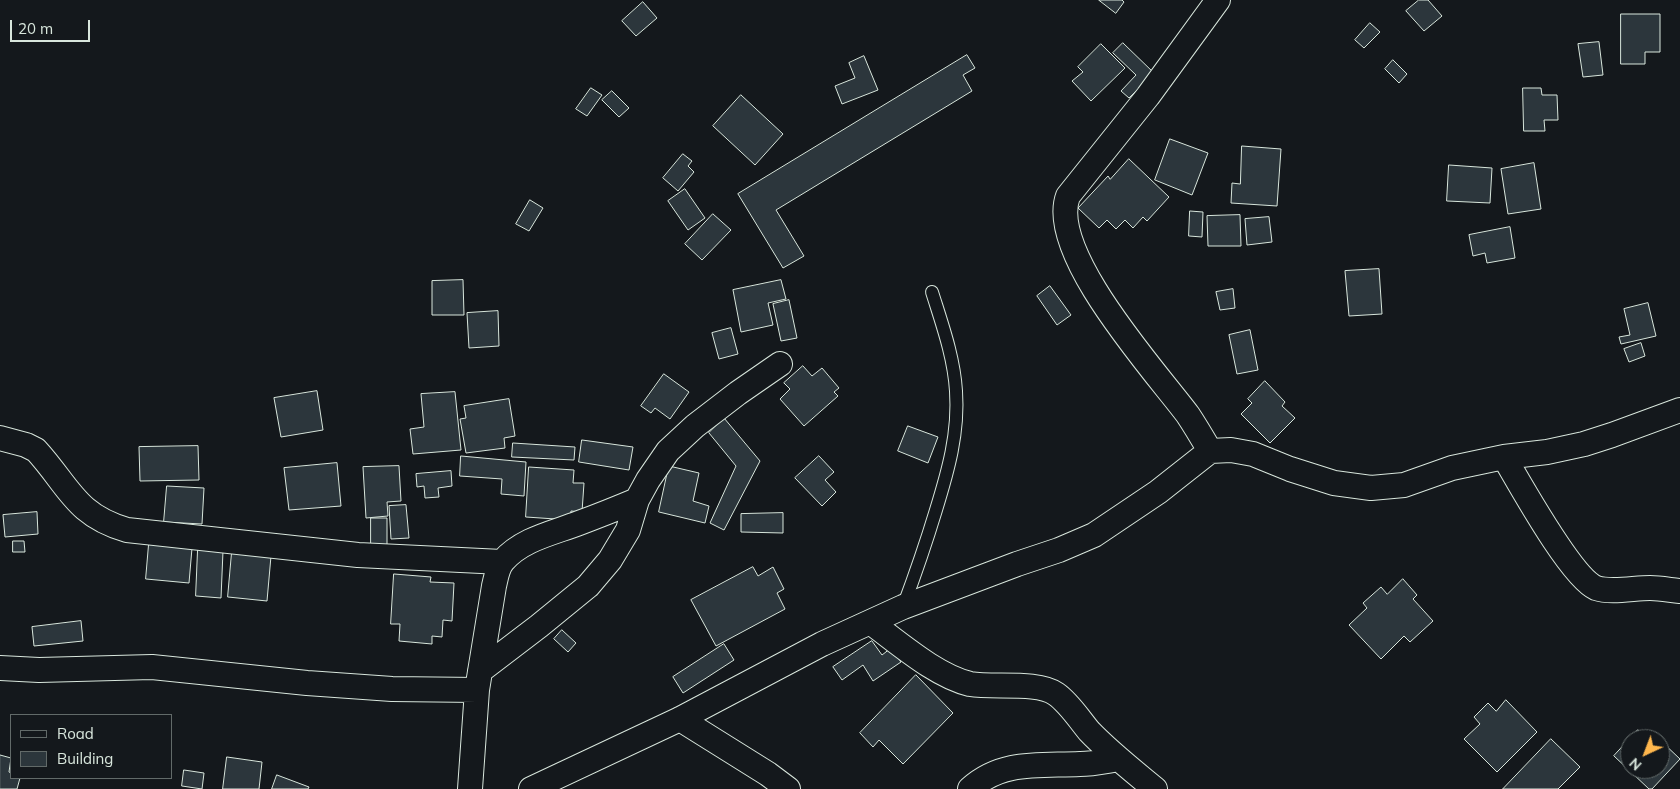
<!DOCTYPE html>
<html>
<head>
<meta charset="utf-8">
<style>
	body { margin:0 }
	#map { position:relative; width:1680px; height:789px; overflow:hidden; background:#14181c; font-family:Mulish,sans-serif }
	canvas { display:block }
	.legend { position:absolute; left:10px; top:714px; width:162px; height:65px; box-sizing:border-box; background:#14181c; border:1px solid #626a69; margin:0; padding:6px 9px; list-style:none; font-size:15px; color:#d8e6dc }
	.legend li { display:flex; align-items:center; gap:10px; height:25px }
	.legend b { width:25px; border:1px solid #626a69 }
	.north { position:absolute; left:1620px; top:729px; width:50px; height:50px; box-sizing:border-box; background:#14181c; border:1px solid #626a69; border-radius:50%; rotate:223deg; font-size:14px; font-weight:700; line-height:20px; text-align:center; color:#d8e6dc }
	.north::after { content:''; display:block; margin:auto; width:18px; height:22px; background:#ffb74d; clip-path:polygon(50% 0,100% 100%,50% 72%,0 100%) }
	.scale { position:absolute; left:10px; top:20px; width:80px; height:22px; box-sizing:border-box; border:2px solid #d8e6dc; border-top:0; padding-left:6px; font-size:15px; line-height:18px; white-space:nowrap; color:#d8e6dc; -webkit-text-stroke:4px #14181c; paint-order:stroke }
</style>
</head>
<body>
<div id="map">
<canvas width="1680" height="789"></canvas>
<ul class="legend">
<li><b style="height:6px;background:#14181c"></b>Road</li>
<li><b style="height:14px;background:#2c363c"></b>Building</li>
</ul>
<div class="north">N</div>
<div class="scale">20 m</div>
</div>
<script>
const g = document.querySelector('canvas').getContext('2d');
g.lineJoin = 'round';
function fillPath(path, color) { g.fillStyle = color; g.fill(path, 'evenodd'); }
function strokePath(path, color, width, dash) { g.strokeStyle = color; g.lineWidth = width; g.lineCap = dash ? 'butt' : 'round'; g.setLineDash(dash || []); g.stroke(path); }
const building = new Path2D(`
	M1099 0H1122L1124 2 1116 13Z
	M1419 0H1428L1442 16 1424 31 1406 11Z
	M643 2 657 18 636 36 622 21Z
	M1621 14H1660V52H1645V64H1621Z
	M1370 23 1380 32 1364 48 1355 40Z
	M1599 42 1603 75 1583 77 1578 44Z
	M1123 43 1154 73 1129 98 1121 91 1136 75 1113 53Z
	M1101 44 1125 68 1091 101 1072 81 1083 72 1078 67Z
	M967 55 975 68 963 75 972 91 776 210 804 256 783 268 738 194Z
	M864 56 878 90 842 104 835 86 855 78 849 63Z
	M1393 60 1407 74 1399 83 1385 69Z
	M591 88 602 95 587 116 576 109Z
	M1523 88H1541L1542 95H1557L1558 120H1544L1545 131H1524Z
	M612 91 629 108 619 117 602 100Z
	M741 95 783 134 755 165 713 126Z
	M1170 139 1208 153 1192 195 1155 180Z
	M1242 146 1281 149 1277 206 1231 203 1232 183 1240 184Z
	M683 154 692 161 688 166 694 172 678 191 663 178Z
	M1129 159 1169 197 1147 221 1143 217 1133 228 1125 220 1116 229 1107 220 1099 228 1078 208 1108 176 1110 179Z
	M1534 163 1541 209 1508 214 1501 169Z
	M1449 165 1492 168 1490 203 1447 201Z
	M685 189 705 218 688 230 668 201Z
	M530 200 543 208 529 231 516 224Z
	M1190 211 1203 212 1202 237 1189 236Z
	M713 214 731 230 702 260 685 244Z
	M1240 215 1241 246H1208L1207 216Z
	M1269 217 1272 242 1247 245 1245 219Z
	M1510 227 1515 258 1487 263 1485 253 1473 256 1469 235Z
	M1379 269 1382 314 1349 316 1345 271Z
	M463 280 464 315H432V281Z
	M781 280 786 299 768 303 773 325 741 332 733 290Z
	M1050 286 1071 315 1057 325 1037 296Z
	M1233 289 1235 308 1220 310 1216 292Z
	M789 300 797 338 781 341 773 304Z
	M1648 303 1656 336 1621 344 1619 337 1630 335 1624 309Z
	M498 311 499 346 469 348 467 313Z
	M731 328 738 354 719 359 712 333Z
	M1250 330 1258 370 1237 374 1229 335Z
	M1641 343 1645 356 1629 362 1624 349Z
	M803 366 812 376 822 368 839 388 834 392 838 396 804 426 780 399 790 389 784 383Z
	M664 374 689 392 670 419 655 408 651 413 641 406Z
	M1265 381 1285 402 1282 406 1295 418 1270 443 1241 414 1252 403 1248 399Z
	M317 391 323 430 281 437 274 398Z
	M455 392 461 450 413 454 410 429 424 427 421 394Z
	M509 399 515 436 504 438 505 448 466 453 460 419 466 418 464 406Z
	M724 418 760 461 724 530 710 523 736 466 709 433Z
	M908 426 938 437 928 463 898 451Z
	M582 440 633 447 629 470 579 462Z
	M513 443 575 447 574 460 512 457Z
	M198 446 199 480 140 481 139 447Z
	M461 456 526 462 524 496 501 494 502 479 460 476Z
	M819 456 834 472 825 480 836 492 822 506 795 478Z
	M337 463 341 506 289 510 284 468Z
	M399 466 401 501 387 502 388 516 366 518 363 467Z
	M669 466 699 473 693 501 709 506 705 523 659 512Z
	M529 467 574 470 573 483H584L582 512 571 511 570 520 526 517Z
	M451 471 452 486 438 488 439 497 425 498 424 486 417 487 416 474Z
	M167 486 204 488 202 524 164 522Z
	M406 505 409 538 391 539 389 506Z
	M37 512 38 534 5 537 3 515Z
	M783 513V533L741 532V514Z
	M371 518H387V545H371Z
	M13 541H24L25 552H13Z
	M149 544 192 548 189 583 146 579Z
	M198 549 223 551 221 598 196 596Z
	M232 552 271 556 267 601 228 597Z
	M753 567 758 576 773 567 784 589 777 593 785 609 716 646 691 600Z
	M394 574 431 577 430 582 454 583 452 621 443 620 442 637 432 636V644L399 641 400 624H391Z
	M1403 579 1417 595 1413 599 1433 621 1410 642 1404 636 1381 659 1349 625 1367 608 1363 603 1381 587 1387 594Z
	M81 621 83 641 34 646 32 627Z
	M562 630 576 643 568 652 554 639Z
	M872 641 882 655 891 648 901 662 873 681 863 665 842 680 833 667Z
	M724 644 734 660 683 693 673 677Z
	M916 675 953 713 903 764 879 740 873 747 860 733Z
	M1506 700 1537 732 1497 772 1464 739 1480 724 1474 717 1488 703 1496 711Z
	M1638 730 1649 739H1630V769H1660V740L1680 759 1652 789H1649L1614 756Z
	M1551 739 1580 767 1558 789H1503Z
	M0 755 11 758 9 772 11 773V778H20L17 789H0Z
	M227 757 262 762 259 789H223Z
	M184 770 204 773 202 789 182 786Z
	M277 775 309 787 308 789H272Z`);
fillPath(building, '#2c363c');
strokePath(building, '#d8e6dc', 1);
const service = new Path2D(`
	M903 607C915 575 926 543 936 510 948 471 959 433 956 391 954 357 942 324 932 292`);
const minor = new Path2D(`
	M0 438 26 445 36 450C69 486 75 515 127 530L358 555 502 562
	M1210 451C1203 439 1196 427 1188 415 1155 371 1047 252 1068 196L1148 96 1218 0
	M1504 457C1520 484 1571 577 1596 588 1611 593 1634 588 1650 588 1660 588 1670 590 1680 591
	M870 622C899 643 936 676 970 684 994 688 1038 681 1056 694 1069 703 1079 719 1089 731 1109 752 1132 770 1155 789
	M0 668 39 670 152 667 307 683 392 689 477 690
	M480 671 539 626 588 586 610 560 628 530 637 500 648 480 668 451 695 426 738 393 780 364
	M680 719 768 774 788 789
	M470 789 477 690 494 586C496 578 497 568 503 561 522 539 553 533 579 523 598 516 618 508 637 500
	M531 789 680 719 822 644 903 607 1017 564 1059 550 1094 535 1158 492 1210 451 1231 450 1253 454 1290 469 1334 483 1371 488 1404 485 1452 468 1504 457 1547 452 1584 444 1612 435 1680 410
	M970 789C1002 760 1040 766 1080 764 1093 764 1106 761 1119 759`);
strokePath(service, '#d8e6dc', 14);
strokePath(minor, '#d8e6dc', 26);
strokePath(service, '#14181c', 12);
strokePath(minor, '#14181c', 24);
</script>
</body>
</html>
